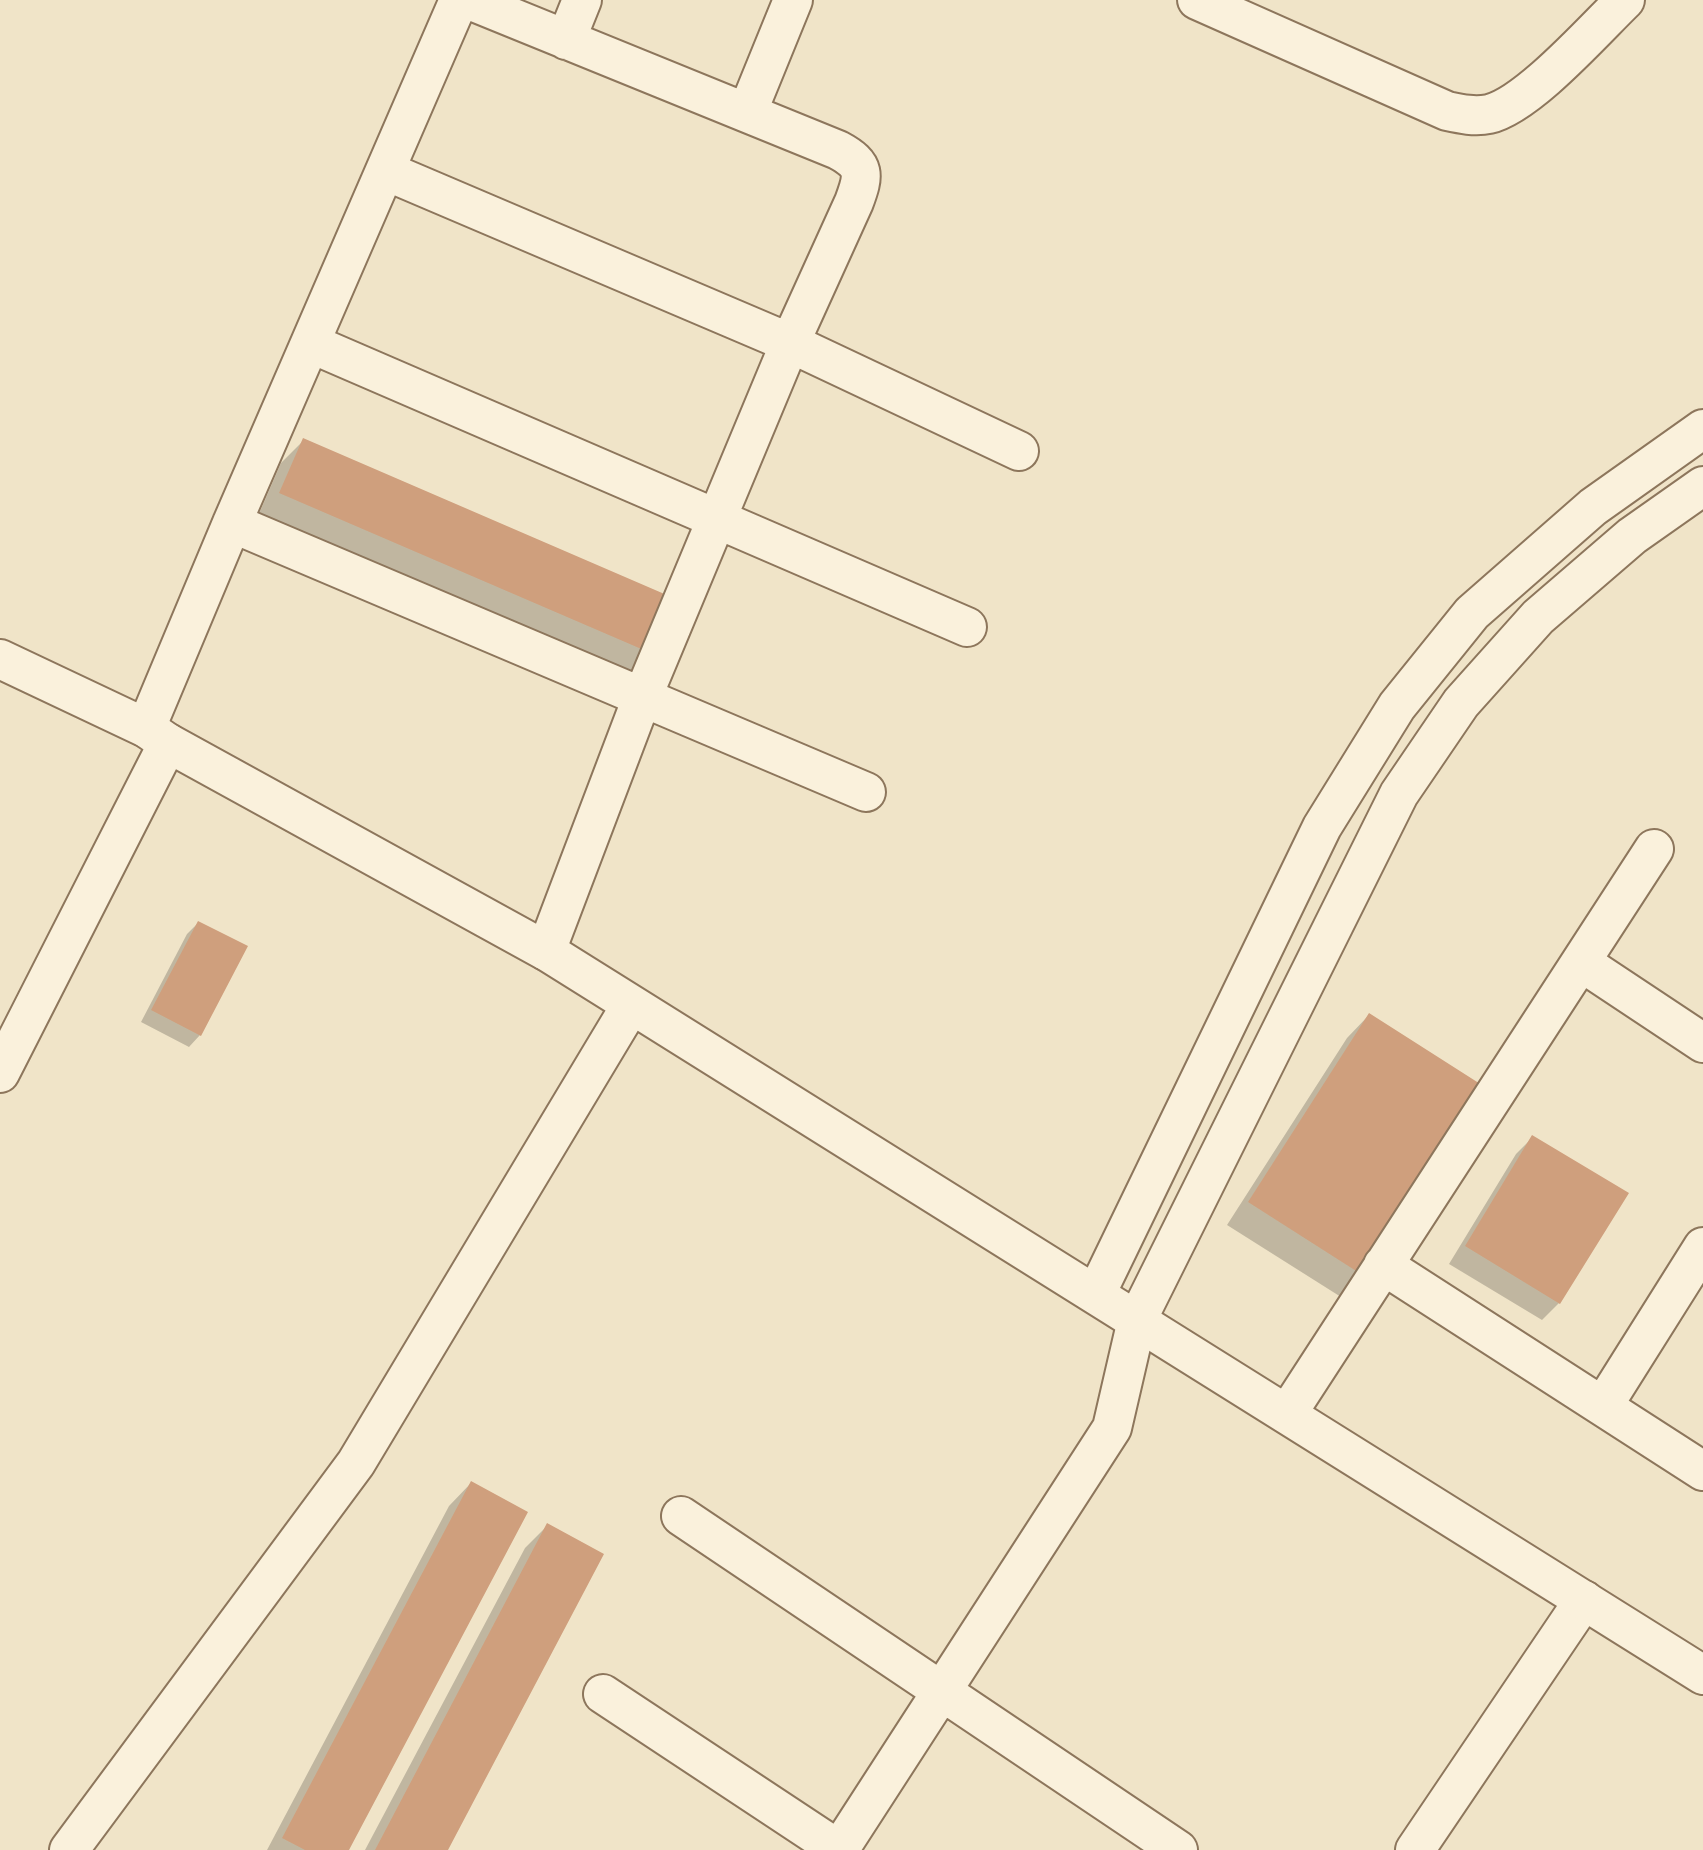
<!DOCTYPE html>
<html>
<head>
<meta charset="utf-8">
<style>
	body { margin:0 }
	canvas { display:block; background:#f0e4c8 }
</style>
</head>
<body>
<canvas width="1703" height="1850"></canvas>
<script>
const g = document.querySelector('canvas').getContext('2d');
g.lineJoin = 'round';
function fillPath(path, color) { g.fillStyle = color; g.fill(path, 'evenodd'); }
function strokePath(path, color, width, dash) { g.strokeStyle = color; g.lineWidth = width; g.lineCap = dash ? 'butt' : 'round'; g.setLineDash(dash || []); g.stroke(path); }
fillPath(new Path2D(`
	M304 440 651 653 629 676 258 516 281 463Z
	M198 923 200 1035 189 1047 141 1022 187 934Z
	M1369 1015 1483 1088 1341 1297 1227 1225 1347 1038Z
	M1533 1137 1559 1303 1542 1320 1449 1264 1516 1154Z
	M471 1483 347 1850H267L449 1506Z
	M547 1526 446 1850H365L525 1548Z`), '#0003');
fillPath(new Path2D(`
	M303 438 676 599 653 654 279 493Z
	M198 921 248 946 201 1036 151 1010Z
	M1369 1013 1485 1087 1364 1276 1248 1202Z
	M1532 1135 1629 1193 1560 1304 1465 1246Z
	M471 1481 528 1512 349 1850H305L282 1838Z
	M547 1523 604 1554 448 1850H375Z`), '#cf9f7d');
const minor = new Path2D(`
	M469 0 838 150C866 165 864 175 854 202L790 343 642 698 546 951
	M1197 0 1447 111C1461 114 1475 117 1489 114 1528 105 1594 30 1625 0
	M566 40 582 0
	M747 113 793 0
	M386 171 790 343 1019 451
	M312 344 967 627
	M232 523 866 792
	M146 728 232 523 459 0
	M1581 962 1703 1043
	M0 1073 168 743
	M1383 1265 1703 1471
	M1603 1406 1703 1247
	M1287 1414 1654 849
	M681 1516 1178 1850
	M603 1694 839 1850
	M69 1850 356 1463 631 1005
	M839 1850 1112 1428 1137 1320
	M1415 1850 1584 1600`);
const tertiary = new Path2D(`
	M0 659 146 728 168 743 546 951 1703 1675
	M1096 1294 1322 827 1397 706 1472 613 1593 507 1703 429
	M1137 1320 1399 794 1461 703 1538 617 1632 536 1703 486`);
strokePath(minor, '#8d765c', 42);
strokePath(tertiary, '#8d765c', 42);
strokePath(minor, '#faf1dc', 38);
strokePath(tertiary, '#faf1dc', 38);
</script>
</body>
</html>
